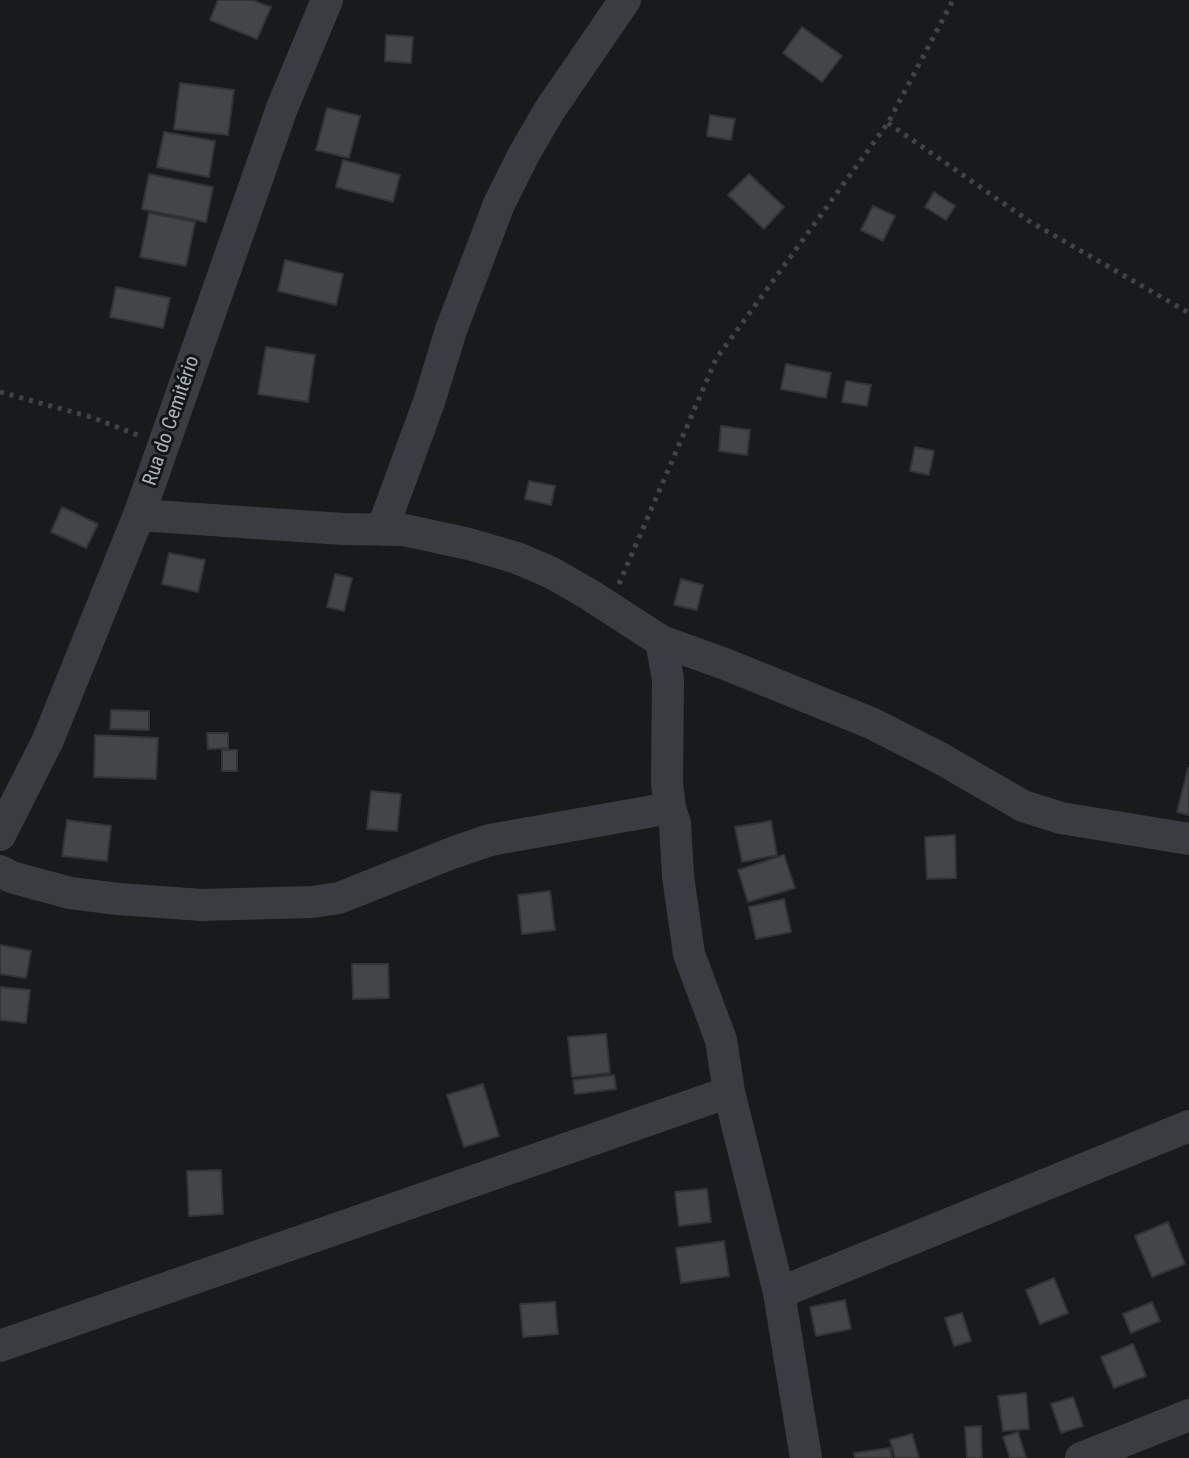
<!DOCTYPE html>
<html>
<head>
<meta charset="utf-8">
<style>
	body { margin:0 }
	canvas { display:block; background:#191a1c }
</style>
</head>
<body>
<canvas width="1189" height="1458"></canvas>
<script>
const g = document.querySelector('canvas').getContext('2d');
g.lineJoin = 'round';
function fillPath(path, color) { g.fillStyle = color; g.fill(path, 'evenodd'); }
function strokePath(path, color, width, dash) { g.strokeStyle = color; g.lineWidth = width; g.lineCap = dash ? 'butt' : 'round'; g.setLineDash(dash || []); g.stroke(path); }
function label(font, color, halo, rows, align = 'center') {
  g.font = font + ' "Roboto Condensed",sans-serif'; g.lineWidth = 6; g.setLineDash([]); g.textBaseline = 'middle'; g.strokeStyle = halo; g.fillStyle = color; for (const [text, x, y, turn = 0] of rows) {
    g.save(); g.translate(x, y); g.rotate((+turn || 0) * Math.PI / 180); g.textAlign = isNaN(turn) ? turn : align; if (halo) g.strokeText(text, 0, 0); g.fillText(text, 0, 0); g.restore();
  }
}
const building = new Path2D(`
	M218 0H252L271 7 257 39 210 20Z
	M802 27 842 56 822 82 783 53Z
	M386 35 413 37 411 63 385 61Z
	M180 83 234 90 228 135 174 129Z
	M327 108 360 116 349 158 316 150Z
	M710 115 735 119 731 140 707 136Z
	M164 132 215 141 209 177 157 167Z
	M343 160 400 175 393 202 336 187Z
	M149 174 213 187 206 222 142 209Z
	M749 174 784 207 764 229 728 195Z
	M934 192 955 206 946 220 925 207Z
	M873 206 895 216 883 241 861 230Z
	M149 213 195 222 186 266 140 257Z
	M285 260 343 274 336 305 278 291Z
	M116 287 170 298 163 328 110 317Z
	M266 347 315 355 308 402 258 394Z
	M786 364 831 373 826 398 781 389Z
	M846 381 871 385 867 406 842 402Z
	M721 426 750 430 747 455 719 451Z
	M915 447 934 451 929 475 910 471Z
	M529 481 555 486 551 505 525 499Z
	M62 507 98 524 86 548 51 532Z
	M169 553 205 560 198 592 162 584Z
	M335 574 352 578 344 611 327 607Z
	M681 579 703 585 697 610 674 605Z
	M111 710 149 711V730L110 729Z
	M207 733H228V748L208 749Z
	M95 735 158 738 156 779 94 777Z
	M222 750H237V771H222Z
	M1188 768H1189V815L1177 812Z
	M371 791 401 794 397 831 367 829Z
	M67 820 111 826 107 861 62 856Z
	M771 821 777 855 742 862 735 827Z
	M955 835 956 878 927 879 925 837Z
	M784 855 795 888 748 902 738 870Z
	M550 891 555 930 522 934 518 895Z
	M784 899 791 932 756 939 749 907Z
	M0 945 31 951 26 978 0 974Z
	M352 964H388L389 998 353 999Z
	M0 987 30 990 26 1023 0 1020Z
	M606 1034 610 1073 572 1077 568 1037Z
	M614 1075 616 1089 575 1094 573 1080Z
	M483 1084 499 1136 464 1147 447 1095Z
	M221 1170 223 1214 189 1216 187 1171Z
	M707 1189 711 1222 679 1226 675 1192Z
	M1168 1222 1185 1264 1152 1277 1135 1236Z
	M724 1241 729 1276 681 1283 676 1248Z
	M1054 1278 1068 1313 1040 1324 1026 1290Z
	M845 1300 851 1329 816 1336 810 1307Z
	M555 1302 558 1334 523 1337 520 1304Z
	M1152 1302 1160 1321 1131 1333 1123 1314Z
	M962 1313 971 1341 954 1346 945 1318Z
	M1133 1344 1146 1376 1114 1388 1101 1357Z
	M1026 1393 1029 1429 1003 1431 998 1396Z
	M1073 1397 1083 1426 1061 1433 1051 1404Z
	M981 1426 982 1458H967L965 1427Z
	M1018 1432 1026 1458H1010L1003 1437Z
	M912 1434 919 1458H895L890 1440Z
	M890 1448 892 1458H855L854 1453Z`);
fillPath(building, '#434549');
strokePath(building, '#333438', 2);
strokePath(new Path2D(`
	M888 123 1029 221 1189 313
	M0 392 91 417 140 436
	M619 584 716 359 888 123 953 0`), '#404449', 5, [4, 6]);
strokePath(new Path2D(`
	M139 515 343 529 404 530 469 544 517 558 552 573 590 595 661 641 725 664 871 723 940 758 1023 806 1061 818 1189 839
	M382 530 429 402 451 330 499 204 524 154 549 111 625 0
	M661 641 668 679 667 783 670 808 675 823 678 876 689 954 721 1040 729 1092 779 1293 806 1458
	M0 835 48 740 139 515 282 108 327 0
	M0 871 11 877 70 893 118 899 202 905 312 902 339 898 452 853 490 840 670 808
	M779 1293 1189 1126
	M0 1346 729 1092
	M1081 1458 1189 1415`), '#3a3c41', 32);
label('20px', '#abb3bd', '#141517', [
	["Rua do Cemitério",172,421,-71]
]);
</script>
</body>
</html>
